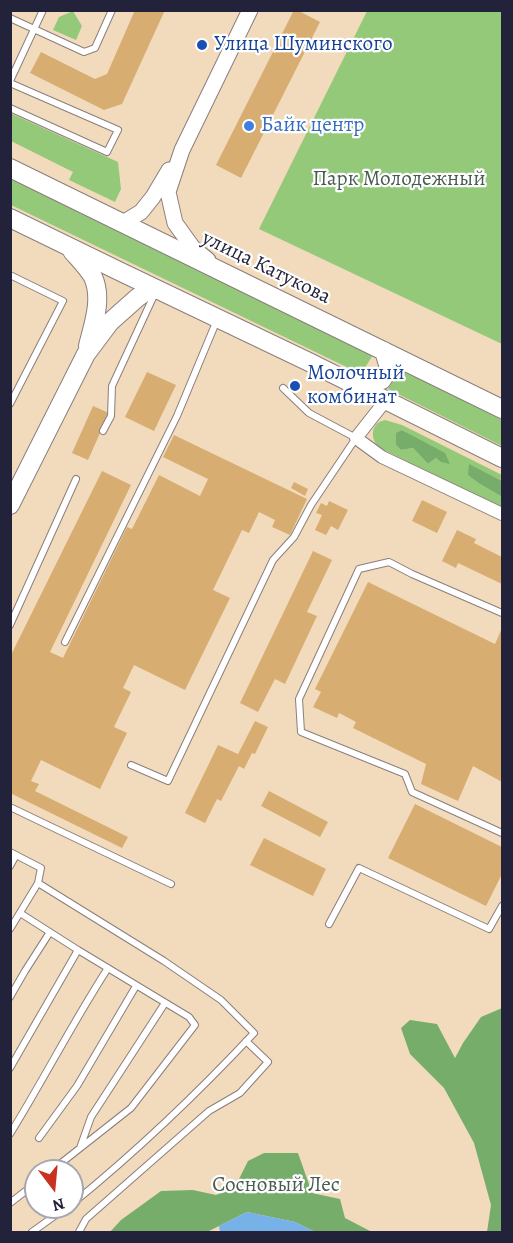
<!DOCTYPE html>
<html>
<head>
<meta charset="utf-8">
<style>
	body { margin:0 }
	#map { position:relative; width:513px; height:1243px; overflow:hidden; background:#f2dbbd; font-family:Alegreya,serif }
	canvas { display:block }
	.frame { position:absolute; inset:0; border:12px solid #22223b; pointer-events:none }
	.north { position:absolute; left:24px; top:1159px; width:60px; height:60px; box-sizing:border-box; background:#fff; border:2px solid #a7a7b1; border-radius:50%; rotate:164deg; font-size:16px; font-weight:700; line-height:24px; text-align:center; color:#22223b }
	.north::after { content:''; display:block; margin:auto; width:21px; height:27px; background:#c8321e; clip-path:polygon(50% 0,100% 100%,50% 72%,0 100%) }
</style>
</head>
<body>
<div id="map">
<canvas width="513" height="1243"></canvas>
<div class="frame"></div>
<div class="north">N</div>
</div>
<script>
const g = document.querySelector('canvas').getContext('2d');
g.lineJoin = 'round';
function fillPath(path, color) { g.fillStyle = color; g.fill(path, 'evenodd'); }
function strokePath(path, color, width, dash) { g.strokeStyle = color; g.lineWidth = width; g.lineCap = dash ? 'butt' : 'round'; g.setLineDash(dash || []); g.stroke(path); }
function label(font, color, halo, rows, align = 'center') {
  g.font = font + ' Alegreya,serif'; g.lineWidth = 4.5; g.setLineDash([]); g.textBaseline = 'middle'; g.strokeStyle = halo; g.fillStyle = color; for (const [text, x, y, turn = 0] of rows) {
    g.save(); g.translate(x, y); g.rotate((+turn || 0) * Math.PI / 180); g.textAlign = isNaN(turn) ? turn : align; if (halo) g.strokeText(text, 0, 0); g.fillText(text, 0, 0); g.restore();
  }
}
fillPath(new Path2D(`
	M73 11 82 26 76 40 53 30 59 17Z
	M367 11H502V344L259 229Z
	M10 113 118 162 121 189 115 202 69 180 73 172 11 141Z
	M10 178 373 355 361 374 11 205Z
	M400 369 502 420V446L388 389Z
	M385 420 402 425 502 475V481L469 465 480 484 502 497V508L378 447C370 437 371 423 385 420ZM402 430 420 440 450 463 442 462 436 458 428 464 413 448 401 450 396 445Z`), '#94c97a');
fillPath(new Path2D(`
	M402 430 445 453 450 464 441 462 436 458 428 464 413 448 401 450 396 445V433Z
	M469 464 502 481V497L480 484 468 475Z
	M502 1008V1232H487L491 1205 474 1143 444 1088 410 1054 401 1028 410 1020 437 1024 455 1058 463 1043 481 1017Z
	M264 1153H298L312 1193 340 1199 345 1218 372 1232H315L295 1222 247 1212 207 1232H110L121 1220 161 1191 193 1190 216 1195 235 1187 248 1161Z`), '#77ad6a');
fillPath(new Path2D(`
	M247 1212 295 1222 315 1232H220L219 1226Z`), '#76b2e8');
fillPath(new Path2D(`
	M135 10H165L122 104 104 110 30 73 41 52 95 79 107 74Z
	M294 10H297L320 22 241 178 216 165Z
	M147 372 176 385 154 431 125 417Z
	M93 406 109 413 88 460 72 453Z
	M174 435 307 499 290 535 272 527 275 520 259 512 249 533 242 530 213 590 230 598 185 690 134 665 123 688 131 692 114 727 127 733 100 789 41 760 31 781 39 784 35 791 128 837 122 848 10 793V657L102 471 131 485 50 652 63 658 127 527 132 529 159 475 200 496 208 479 163 457Z
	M294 482 308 489 305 496 291 488Z
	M422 500 447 512 437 533 412 521Z
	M329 501 348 510 338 530 331 526 326 535 315 530 322 515 316 513 321 503 327 506Z
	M457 530 476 539 474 543 502 557V584L458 563 456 568 442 561Z
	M313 551 332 560 307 612 317 616 285 684 275 679 258 712 240 703Z
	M368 582 495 644 502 628V782L473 766 458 801 421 784 426 764 353 728 356 722 339 713 337 718 313 707 321 692 315 689Z
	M255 721 268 727 255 754 252 753 244 769 239 766 221 801 217 799 205 823 185 813 218 745 238 754Z
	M269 791 328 822 320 837 261 806Z
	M415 804 502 847V874L486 906 388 858Z
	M264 838 326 869 313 896 250 865Z`), '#d7ad72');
const service = new Path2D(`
	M10 18 84 52 95 48 112 10
	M10 81 43 10
	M10 83 118 130 107 152 10 108
	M10 275 63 301 10 404
	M103 431 111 416 112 386 156 291
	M502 613 412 574 389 562 359 569 299 699 301 732 405 774 412 792 502 833
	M10 625 76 479
	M65 642 177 416 217 320
	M131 765 168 781 273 560 294 537 311 505 356 438 309 413 283 388
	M10 807 171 884
	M10 852 41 868 38 883 164 961 221 1000 254 1033C197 1094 137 1151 72 1204
	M10 866 16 855
	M329 924 359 868 489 929 502 906
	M10 929 38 883
	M10 997 25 971 50 932
	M10 1068 78 950 20 913
	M10 1134C44 1079 73 1022 108 968
	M39 1138 77 1086 136 986
	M80 1148 91 1117 165 1003
	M51 1171 131 1108 195 1025 189 1017 78 950
	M10 1203 36 1183
	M32 1232 67 1207
	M79 1232 86 1219 209 1111 240 1093 268 1062 246 1041`);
const minor = new Path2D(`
	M386 400 356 438 382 457 502 514`);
const tertiary = new Path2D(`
	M123 223 141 212 153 197 169 170
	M208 260 193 248 175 223 168 192 182 150 250 10`);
const secondary = new Path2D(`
	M10 168 502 409
	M10 218 123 273 309 362 502 458
	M72 251C79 259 88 268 93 277 103 299 93 325 88 346
	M361 387 382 380 389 368 384 351
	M10 505 86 354 110 322 137 298 152 287`);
strokePath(service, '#8a7e7c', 8);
strokePath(minor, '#8a7e7c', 14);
strokePath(tertiary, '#8a7e7c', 17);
strokePath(secondary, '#8a7e7c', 20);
strokePath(service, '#fff', 6);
strokePath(minor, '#fff', 12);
strokePath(tertiary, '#fff', 15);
strokePath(secondary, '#fff', 18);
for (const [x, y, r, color] of [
	[202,45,6,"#1a4fb4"],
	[249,126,6,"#3f7fe0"],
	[295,386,6,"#1a4fb4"]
]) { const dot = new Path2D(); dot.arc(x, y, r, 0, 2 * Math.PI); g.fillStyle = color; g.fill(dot); strokePath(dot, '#fff', 2); }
label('21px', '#164399', '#fff', [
	["Улица Шуминского",214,45],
	["Молочный",307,374],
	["комбинат",307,398]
], 'left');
label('21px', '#366cbe', '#fff', [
	["Байк центр",261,126]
], 'left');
label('21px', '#4a5c51', '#fff', [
	["Парк Молодежный",399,180],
	["Сосновый Лес",276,1186]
]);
label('21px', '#22223b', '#fff', [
	["улица Катукова",266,268,26]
]);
</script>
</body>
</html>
